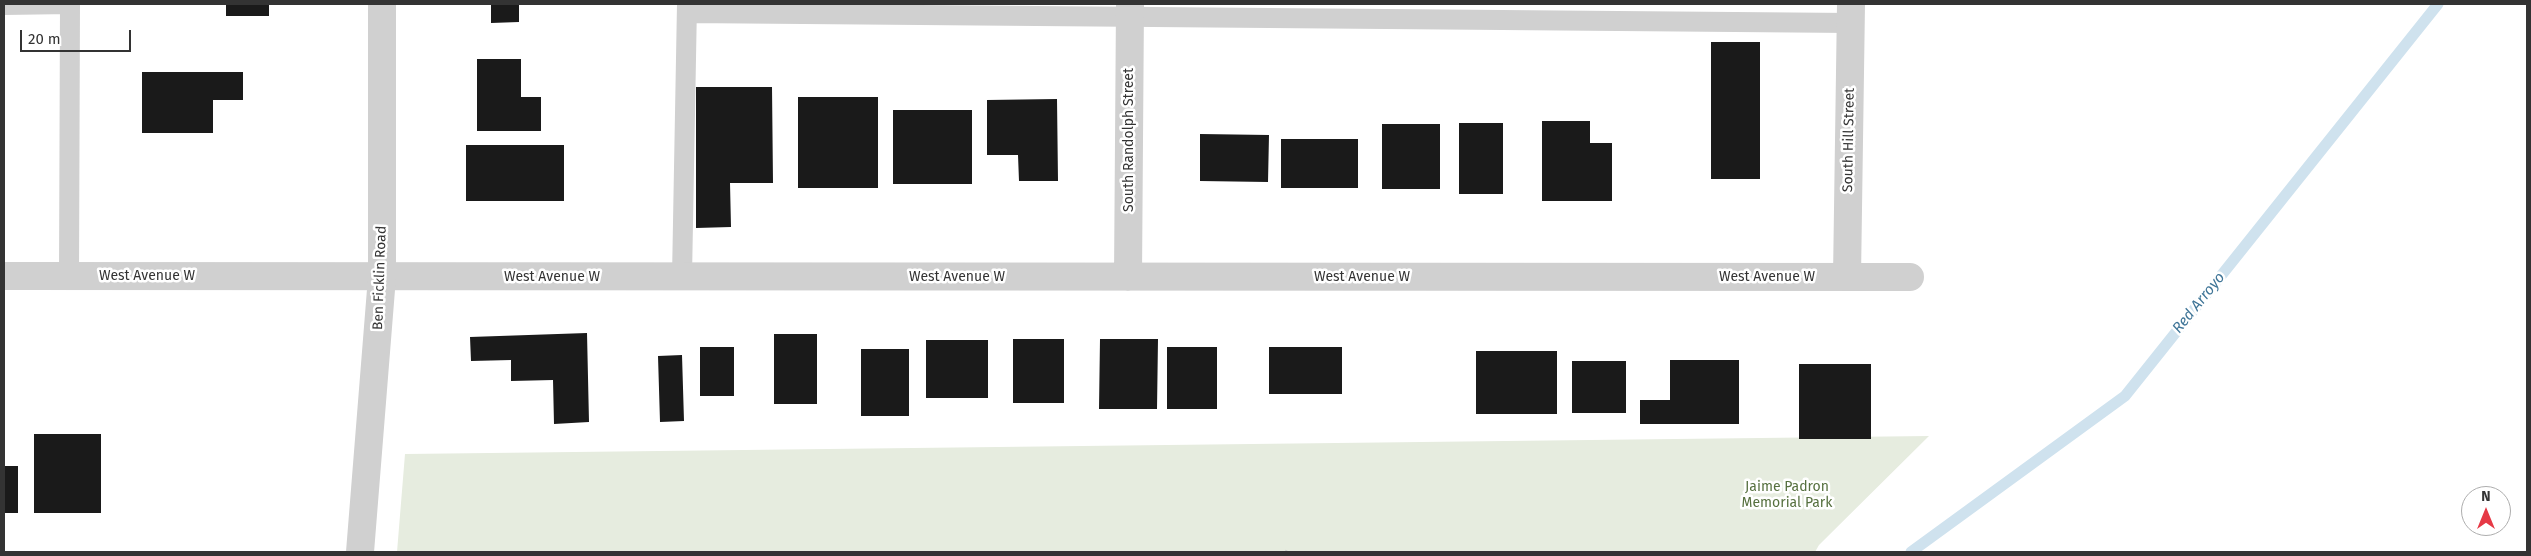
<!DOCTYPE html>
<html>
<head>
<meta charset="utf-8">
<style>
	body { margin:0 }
	#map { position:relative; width:2531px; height:556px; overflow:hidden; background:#fff; font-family:"Fira Sans",sans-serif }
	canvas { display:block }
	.frame { position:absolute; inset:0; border:5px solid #333; pointer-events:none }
	.north { position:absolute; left:2461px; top:486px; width:50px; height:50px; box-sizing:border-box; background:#fff; border:1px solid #adadad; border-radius:50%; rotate:0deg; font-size:14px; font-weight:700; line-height:20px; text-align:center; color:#333 }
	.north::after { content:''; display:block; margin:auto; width:18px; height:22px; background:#e63946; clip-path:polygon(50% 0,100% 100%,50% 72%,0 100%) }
	.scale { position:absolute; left:20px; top:30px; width:111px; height:22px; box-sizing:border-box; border:2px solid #333; border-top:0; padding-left:6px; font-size:15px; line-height:18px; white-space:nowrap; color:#333; -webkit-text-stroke:4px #fff; paint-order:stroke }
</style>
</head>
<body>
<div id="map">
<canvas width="2531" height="556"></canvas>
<div class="frame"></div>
<div class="north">N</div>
<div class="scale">20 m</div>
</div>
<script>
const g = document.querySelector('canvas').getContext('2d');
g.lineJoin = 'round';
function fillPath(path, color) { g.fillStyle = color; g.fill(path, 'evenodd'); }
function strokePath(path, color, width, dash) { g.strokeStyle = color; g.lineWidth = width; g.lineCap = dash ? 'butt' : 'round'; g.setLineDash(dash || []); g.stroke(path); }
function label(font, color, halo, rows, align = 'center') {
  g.font = font + ' "Fira Sans",sans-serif'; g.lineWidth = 5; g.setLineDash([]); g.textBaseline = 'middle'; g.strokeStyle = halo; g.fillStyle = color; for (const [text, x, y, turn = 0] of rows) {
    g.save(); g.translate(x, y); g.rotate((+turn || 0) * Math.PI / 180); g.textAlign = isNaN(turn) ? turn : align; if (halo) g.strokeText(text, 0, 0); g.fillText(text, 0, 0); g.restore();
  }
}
fillPath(new Path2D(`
	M1929 436 1819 545 1815 552H397L405 454Z`), '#e6ecdf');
strokePath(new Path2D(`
	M1911 552 2125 396 2438 4`), '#cfe2ee', 11);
fillPath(new Path2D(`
	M226 4H269V16H226Z
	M491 4H519V22L491 23Z
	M1711 42H1760V179H1711Z
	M477 59H521V97H541V131H477Z
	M142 72H243V100H213V133H142Z
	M696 87H772L773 183H730L731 227 696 228Z
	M798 97H878V188H798Z
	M1057 99 1058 181H1019L1018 155H987V100Z
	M893 110H972V184H893Z
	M1542 121H1590V143H1612V201H1542Z
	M1459 123H1503V194H1459Z
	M1382 124H1440V189H1382Z
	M1200 134 1269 135 1268 182 1200 181Z
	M1281 139H1358V188H1281Z
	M466 145H564V201H466Z
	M587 333 589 422 554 424 553 380 511 381V360L471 361 470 337Z
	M774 334H817V404H774Z
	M1013 339H1064V403H1013Z
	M1100 339H1158L1157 409H1099Z
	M926 340H988V398H926Z
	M700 347H734V396H700Z
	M1167 347H1217V409H1167Z
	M1269 347H1342V394H1269Z
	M861 349H909V416H861Z
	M1476 351H1557V414H1476Z
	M682 355 684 421 660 422 658 356Z
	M1670 360H1739V424H1640V400H1670Z
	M1572 361H1626V413H1572Z
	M1799 364H1871V439H1799Z
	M34 434H101V513H34Z
	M4 466H18V513H4Z`), '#1a1a1a');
strokePath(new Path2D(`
	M1285 551 1287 552
	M1250 552V551`), '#cdcdcd', 3, [2.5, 2.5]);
strokePath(new Path2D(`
	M4 5 70 4
	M687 13 1851 23
	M69 276 70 4
	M682 277 687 4`), '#d0d0d0', 20);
strokePath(new Path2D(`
	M4 276 1910 277
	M1128 277 1130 4
	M1847 277 1851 4`), '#d0d0d0', 28);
strokePath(new Path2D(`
	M360 552 382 277V4`), '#d0d0d0', 28);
label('14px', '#333', '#fff', [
	["South Randolph Street",1129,140,-90],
	["South Hill Street",1849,140,-89],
	["West Avenue W",147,276],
	["West Avenue W",552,277],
	["West Avenue W",957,277],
	["West Avenue W",1362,277],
	["West Avenue W",1767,277],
	["Ben Ficklin Road",380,278,-88]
]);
label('14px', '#56703f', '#fff', [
	["Jaime Padron",1787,487],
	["Memorial Park",1787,503]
]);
label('italic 15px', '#3f7597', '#fff', [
	["Red Arroyo",2199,303,-51]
]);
</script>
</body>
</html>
